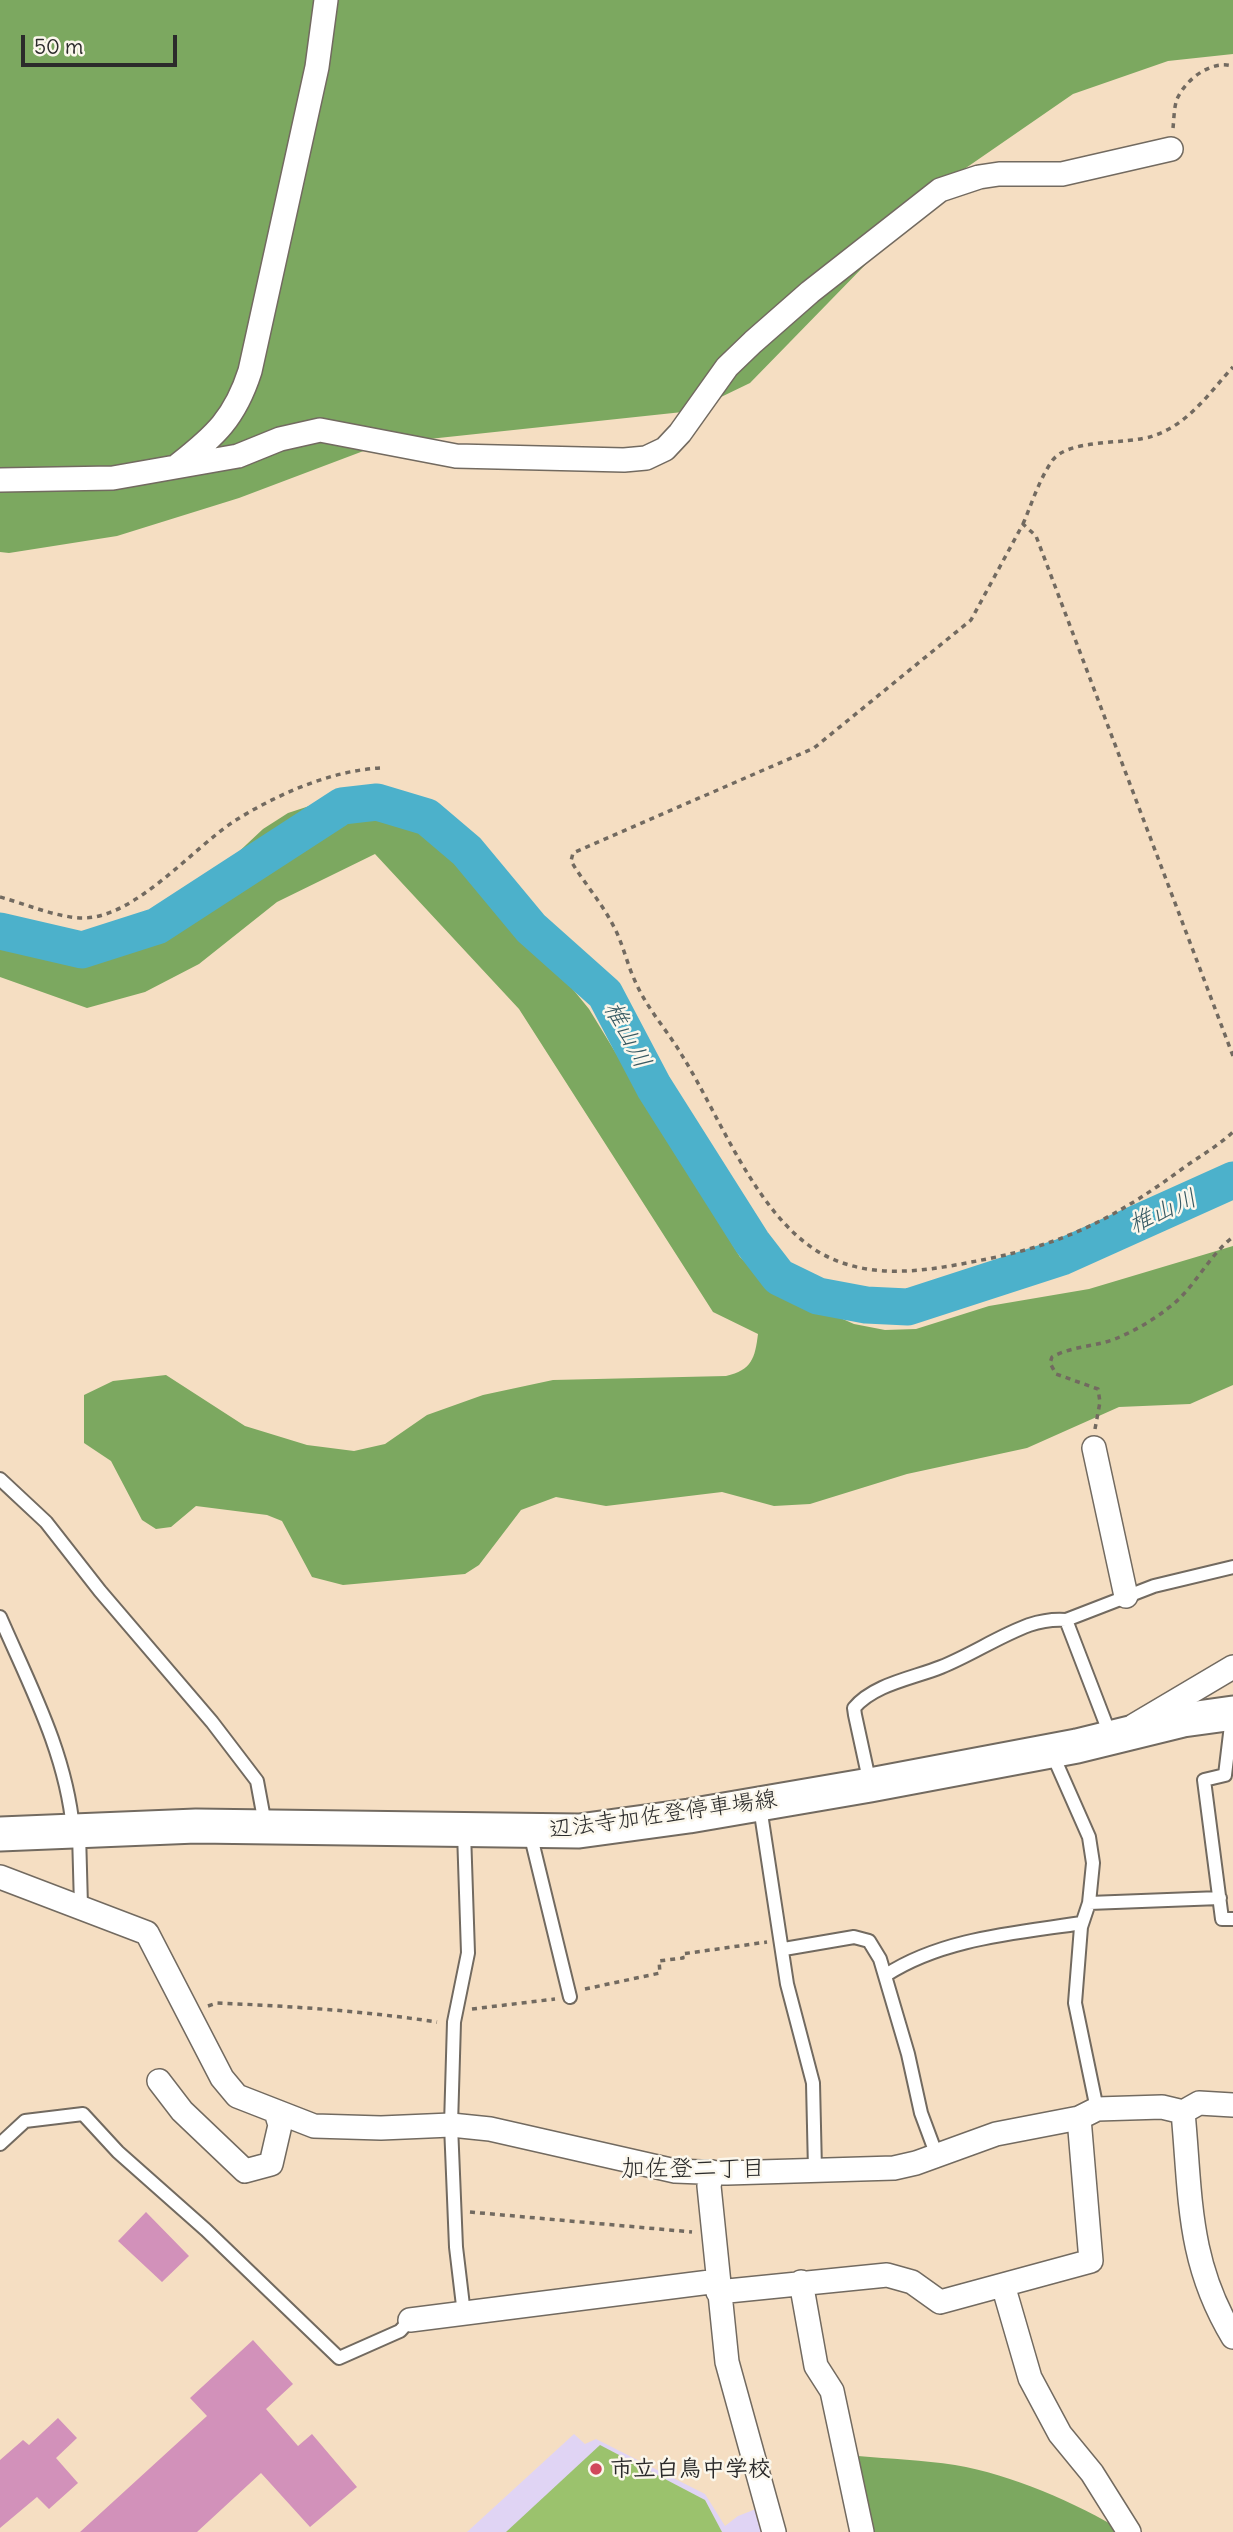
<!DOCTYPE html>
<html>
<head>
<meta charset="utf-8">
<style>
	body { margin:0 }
	#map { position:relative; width:1233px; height:2532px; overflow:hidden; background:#f5dec2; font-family:Delius,sans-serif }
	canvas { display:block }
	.scale { position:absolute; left:21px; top:35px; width:156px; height:32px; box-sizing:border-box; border:4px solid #2b2b2b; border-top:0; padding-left:9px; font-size:21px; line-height:24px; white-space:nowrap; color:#2b2b2b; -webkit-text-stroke:5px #fbf7ec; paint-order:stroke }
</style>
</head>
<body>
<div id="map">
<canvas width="1233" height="2532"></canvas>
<div class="scale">50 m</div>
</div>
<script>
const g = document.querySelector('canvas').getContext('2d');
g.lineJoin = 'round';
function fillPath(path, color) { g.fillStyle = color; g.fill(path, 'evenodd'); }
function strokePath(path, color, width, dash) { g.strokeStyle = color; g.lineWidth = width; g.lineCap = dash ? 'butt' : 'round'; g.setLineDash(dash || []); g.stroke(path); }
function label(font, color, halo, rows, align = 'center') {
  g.font = font + ' Delius,"Klee One",sans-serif'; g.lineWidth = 5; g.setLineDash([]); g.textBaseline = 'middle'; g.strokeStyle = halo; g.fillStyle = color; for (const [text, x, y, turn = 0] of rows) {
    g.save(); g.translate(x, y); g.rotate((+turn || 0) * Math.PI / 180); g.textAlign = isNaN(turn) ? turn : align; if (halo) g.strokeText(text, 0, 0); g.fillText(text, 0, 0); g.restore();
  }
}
fillPath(new Path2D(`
	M574 2434 585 2444 596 2439 705 2494 725 2526 738 2516 761 2507 769 2532H467Z`), '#e0d4f4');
fillPath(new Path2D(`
	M600 2445 705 2500 722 2532H506Z`), '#9bc26d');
fillPath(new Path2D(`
	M0 0H1233V54L1168 61 1073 94 947 181 750 383 692 411 382 444 239 498 117 536 9 553 0 552Z
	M349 793 411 811 441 828 589 1009 740 1257 766 1281 793 1297 854 1324 885 1330 916 1329 989 1306 1089 1289 1233 1246V1385L1190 1404 1119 1407 1027 1448 907 1474 810 1504 774 1506 722 1492 606 1506 556 1497 521 1510 479 1565 465 1574 343 1585 312 1577 282 1521 267 1515 196 1506 171 1527 156 1529 142 1520 111 1461 84 1443V1395L113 1381 166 1375 245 1426 307 1445 354 1451 385 1444 427 1415 483 1395 553 1380 726 1376C752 1370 755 1358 758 1334L713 1312 519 1009 375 854 277 902 199 964 145 992 87 1008 0 977V946L88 966 133 951 263 829 288 813Z
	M858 2456C890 2459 923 2460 955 2465 1013 2475 1074 2502 1125 2532H874Z`), '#7ca860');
strokePath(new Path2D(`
	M0 931 82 950 157 926 342 806 377 802 427 817 467 851 531 928 605 994 654 1087 752 1242 779 1277 818 1296 866 1305 908 1307 1062 1257 1233 1180`), '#4cb1cb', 37);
fillPath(new Path2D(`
	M146 2212 189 2256 162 2282 118 2241Z
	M253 2340 293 2384 266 2409 298 2446 312 2434 357 2487 310 2527 261 2473 197 2532H80L207 2416 190 2398Z
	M58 2418 77 2438 56 2458 78 2483 49 2509 37 2497 0 2528V2460L23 2440 29 2445Z`), '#d291ba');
const lane = new Path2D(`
	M0 1479 46 1522 100 1591 212 1722 257 1781 265 1824
	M0 1617C30 1686 66 1753 73 1829
	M1066 1620 1154 1586 1233 1567
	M1232 1717 1225 1775 1204 1780 1222 1919H1233
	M1051 1751 1089 1837 1093 1863 1089 1903 1081 1927 1075 2003 1097 2109
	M870 1784 855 1715 854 1708C874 1684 914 1678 941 1667 971 1655 999 1636 1029 1625 1041 1621 1053 1619 1066 1620L1111 1737
	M760 1807 787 1984 813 2083 815 2170
	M79 1833 81 1906
	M530 1833 570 1997
	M1089 1903 1220 1898
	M784 1949 854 1937 869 1941 880 1959 908 2054 921 2113 937 2156
	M886 1975C943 1938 1017 1933 1082 1923
	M0 2144 25 2121 83 2114 118 2152 206 2230 339 2358 400 2331 410 2320
	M464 2314 456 2247 451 2125 454 2022 468 1953 464 1832`);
const street = new Path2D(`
	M178 465C215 436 235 418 250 371L317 67 326 0
	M0 480 113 478 238 456 280 439 320 430 456 456 624 460 646 458 665 449 680 433 727 367 753 342 810 292 940 190 979 177 999 174H1062L1171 149
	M1094 1448 1126 1596
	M1135 1725 1233 1667
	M0 1877 147 1933 222 2078 237 2096 314 2126 381 2128 451 2125 490 2129 675 2171 727 2173 894 2168 916 2163 996 2134 1079 2118 1097 2109 1162 2107 1183 2112C1191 2197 1187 2261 1233 2337
	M159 2081 182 2111 245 2171 271 2164 280 2125 276 2112
	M1183 2112 1199 2103 1233 2105
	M712 2172 709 2186 727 2362 774 2532
	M801 2282 816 2366 832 2391 862 2532
	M1003 2285 1030 2378 1060 2434 1092 2473 1129 2532
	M718 2292 887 2275 912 2282 940 2302 1091 2261 1079 2118
	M410 2320 718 2281`);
const secondary = new Path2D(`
	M0 1834 196 1826 579 1831 689 1816 870 1785 1077 1746 1183 1720 1233 1713`);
strokePath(lane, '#726a60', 16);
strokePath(street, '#726a60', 26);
strokePath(secondary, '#726a60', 37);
strokePath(new Path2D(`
	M1173 128C1174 119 1174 107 1177 99 1186 79 1211 60 1233 66
	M1023 524C1032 503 1039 480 1052 461 1068 438 1127 445 1153 436 1189 424 1209 393 1233 367
	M0 897C26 904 55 917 82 918 134 919 192 849 233 822 275 795 332 770 381 768
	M1233 1056 1036 536 1023 524 971 620 814 748 573 853 571 861C584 883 602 903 614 927 623 944 627 964 635 981 647 1009 668 1031 683 1057 720 1117 755 1212 817 1251 870 1283 931 1270 987 1259 1068 1243 1120 1215 1186 1166 1202 1155 1219 1145 1233 1132
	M1095 1429 1100 1402 1098 1389 1056 1374 1050 1363 1052 1357C1072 1346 1094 1347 1115 1339 1132 1332 1152 1321 1167 1309 1194 1290 1207 1257 1233 1237
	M585 1989 660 1973 659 1961 683 1958 682 1954 767 1942
	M208 2006 217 2003C290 2006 364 2011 437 2022
	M472 2009 555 1999
	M470 2212 692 2232`), '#726a60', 3.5, [5, 5]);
strokePath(lane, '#fff', 12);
strokePath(street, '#fff', 23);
strokePath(secondary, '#fff', 33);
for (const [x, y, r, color] of [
	[596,2469,7,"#d1495b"]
]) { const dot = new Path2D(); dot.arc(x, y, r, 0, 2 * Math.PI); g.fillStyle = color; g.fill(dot); strokePath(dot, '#fbf7ec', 2.5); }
label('23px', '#2b2b2b', '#fbf7ec', [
	["辺法寺加佐登停車場線",663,1815,-8]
]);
label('bold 23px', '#2b2b2b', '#fbf7ec', [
	["市立白鳥中学校",610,2469]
], 'left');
label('italic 24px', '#375a63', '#fbf7ec', [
	["椎山川",627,1035,62],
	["椎山川",1163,1212,-24]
]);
label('24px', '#2b2b2b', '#fbf7ec', [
	["加佐登二丁目",693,2169]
]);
</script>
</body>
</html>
